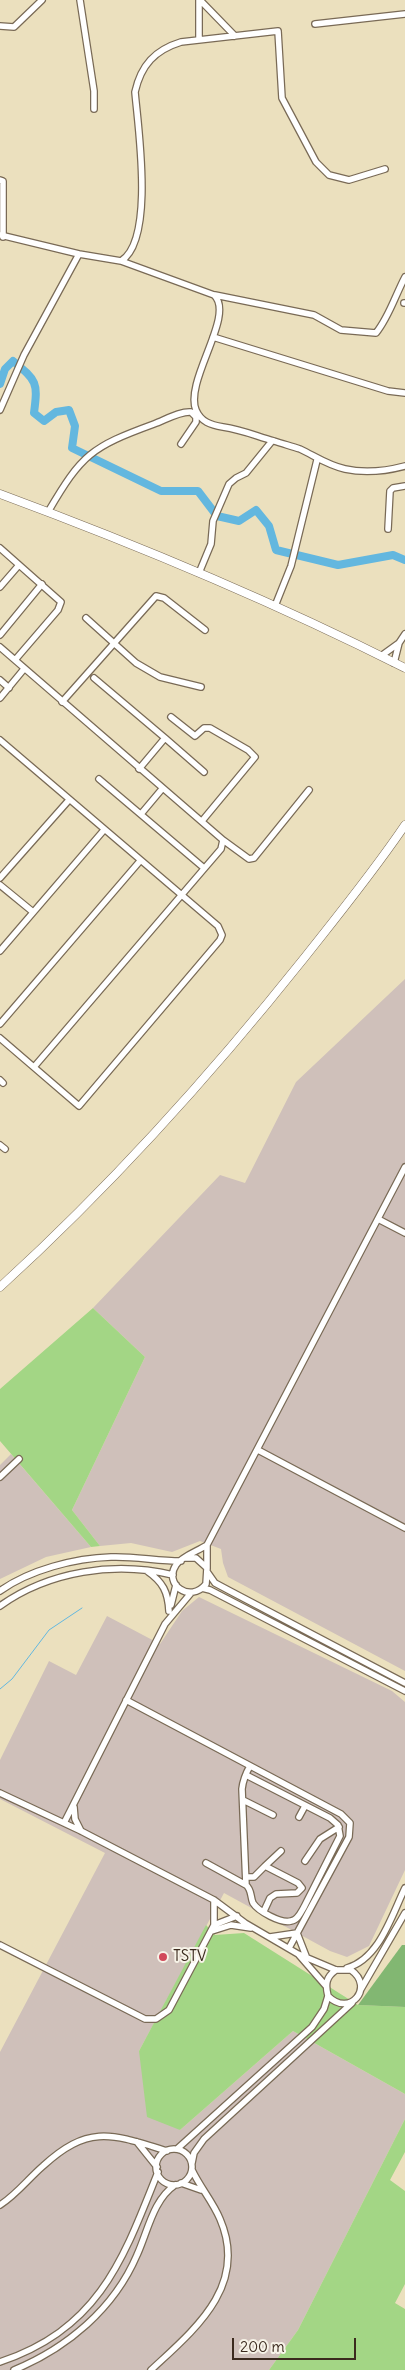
<!DOCTYPE html>
<html>
<head>
<meta charset="utf-8">
<style>
	body { margin:0 }
	#map { position:relative; width:405px; height:2370px; overflow:hidden; background:#ebe0be; font-family:Delius,sans-serif }
	canvas { display:block }
	.scale { position:absolute; left:232px; top:2338px; width:124px; height:22px; box-sizing:border-box; border:2px solid #3b2a1e; border-top:0; padding-left:6px; font-size:15px; line-height:18px; white-space:nowrap; color:#3b2a1e; -webkit-text-stroke:4px #f7f3e8; paint-order:stroke }
</style>
</head>
<body>
<div id="map">
<canvas width="405" height="2370"></canvas>
<div class="scale">200 m</div>
</div>
<script>
const g = document.querySelector('canvas').getContext('2d');
g.lineJoin = 'round';
function fillPath(path, color) { g.fillStyle = color; g.fill(path, 'evenodd'); }
function strokePath(path, color, width, dash) { g.strokeStyle = color; g.lineWidth = width; g.lineCap = dash ? 'butt' : 'round'; g.setLineDash(dash || []); g.stroke(path); }
function label(font, color, halo, rows, align = 'center') {
  g.font = font + ' Delius,sans-serif'; g.lineWidth = 4; g.setLineDash([]); g.textBaseline = 'middle'; g.strokeStyle = halo; g.fillStyle = color; for (const [text, x, y, turn = 0] of rows) {
    g.save(); g.translate(x, y); g.rotate((+turn || 0) * Math.PI / 180); g.textAlign = isNaN(turn) ? turn : align; if (halo) g.strokeText(text, 0, 0); g.fillText(text, 0, 0); g.restore();
  }
}
fillPath(new Path2D(`
	M405 979V1671L228 1577 223 1563 221 1549 200 1541 172 1552 131 1543 100 1546 72 1510 145 1357 93 1308 220 1175 245 1183 296 1082Z
	M11 1454 91 1547 46 1557 0 1579V1465Z
	M199 1597 392 1691 405 1702V1870L369 1946 347 1957 330 1951 224 1893 139 2051 180 2130 293 2031 405 2094V2119L298 2330 269 2370H0V2052L105 1853 0 1799V1760L49 1661 76 1675 107 1616 160 1644 182 1611Z`), '#cfc0ba');
fillPath(new Path2D(`
	M93 1308 145 1357 72 1510 100 1546 91 1547 0 1441V1389Z
	M206 1925 215 1935 244 1933 358 2005 405 2007V2094L293 2031 180 2130 147 2117 139 2051Z
	M405 2119V2152L390 2180 405 2191V2284L395 2303 405 2309V2370H269L298 2330Z`), '#a3d685');
fillPath(new Path2D(`
	M402 1945H405V2007L358 2005Z`), '#82b772');
strokePath(new Path2D(`
	M0 1689 12 1679 49 1630 82 1608`), '#63b7df', 1);
strokePath(new Path2D(`
	M0 384 5 369 13 361C37 381 38 382 34 413L44 421 56 412 69 410 75 426 72 448 161 491H198L217 516 239 521 256 510 269 526 276 550 338 565 393 555 405 560`), '#63b7df', 8);
const minor = new Path2D(`
	M80 0 94 91V109
	M199 0V40
	M200 0 235 36
	M315 24 405 14
	M0 26 14 27 42 0
	M0 180 3 181V237
	M0 235 79 254 121 261C155 240 138 127 135 92 141 65 155 50 181 42L278 31 282 98 316 162 329 175 349 180 385 169
	M121 261 214 295C236 315 184 381 196 410 201 422 211 425 223 427 243 430 256 436 274 441 283 444 291 446 300 449 315 456 327 465 345 469 363 473 386 471 405 466
	M215 295 314 315 341 330 376 333C389 317 395 296 405 277
	M404 303H405
	M213 337 388 391 405 393
	M0 410 24 355 79 254
	M48 512C82 454 91 447 154 424 165 420 180 411 191 412L196 417V422L181 444
	M388 529 390 491 393 488 405 486
	M0 548 61 602 58 610 15 660
	M199 573 211 544 213 521 229 484 236 478 246 473 272 441
	M0 587 19 565
	M275 606 291 566 317 460
	M86 618 136 663 160 677 201 687
	M0 635 42 584
	M0 647 223 840 221 849 34 1067
	M381 656 399 643 405 634
	M394 663 399 643
	M94 678 165 738 139 769
	M0 680 9 688
	M0 698 24 669
	M62 702 156 596 164 598 205 630
	M171 717 195 736 204 728H210L248 750 255 757 202 821
	M165 738 204 772
	M0 740 218 926 222 935 220 940 79 1106 0 1038
	M99 779 204 868
	M141 814 162 789
	M223 840 249 859 254 858 309 790
	M0 878 69 800
	M0 885 33 912
	M0 951 104 830
	M0 1024 140 861
	M0 1080 3 1083
	M0 1145 5 1149
	M378 1219 405 1233
	M258 1450 405 1528
	M0 1477 19 1459
	M185 1558H196L207 1568 206 1584C190 1604 163 1584 176 1565 182 1556 198 1551 207 1545
	M207 1568V1545L405 1167
	M147 1571C163 1582 168 1592 169 1611
	M208 1573 215 1583 230 1591 405 1683
	M202 1588 210 1590 405 1691
	M0 1591C29 1570 75 1558 111 1557 134 1556 157 1561 181 1561
	M171 1605 176 1585
	M0 1606C49 1571 115 1561 173 1575
	M126 1700 341 1814 350 1823 349 1837 289 1948
	M246 1775 330 1818 338 1825 340 1836 304 1907C301 1912 298 1920 291 1921 281 1924 258 1911 253 1903 250 1896 252 1890 246 1885L242 1789C243 1780 246 1773 250 1766
	M0 1793 81 1831 214 1900 245 1923 298 1954 336 1970H351C375 1987 350 2018 328 1996 325 1984 326 1977 336 1970
	M243 1800 273 1815
	M74 1807 75 1819 81 1831
	M299 1817 305 1806
	M64 1823 165 1624 191 1593
	M305 1861 320 1839 339 1827
	M206 1863 246 1885
	M247 1877H254L265 1866
	M264 1911 270 1898 276 1894 297 1893 302 1888 298 1883 265 1866 281 1851
	M214 1925 237 1916
	M212 1931 231 1925 251 1928
	M270 1937 297 1933 306 1956
	M0 1945 145 2019H156L169 2010 214 1925V1900
	M299 1955 326 1986
	M347 1968C379 1959 391 1917 405 1888
	M361 1989 405 1913
	M137 2142 157 2167
	M177 2149 312 2027 324 2009 328 1996
	M156 2167a18 18 0 1 1 36 0a18 18 0 1 1-36 0Z
	M192 2163 194 2153 204 2139 352 2003
	M181 2183 201 2190
	M0 2205C16 2195 28 2179 43 2166 89 2124 112 2134 167 2151
	M0 2362C99 2329 123 2260 158 2172
	M14 2370C67 2348 114 2309 137 2255 148 2231 153 2200 175 2185
	M151 2370C194 2330 249 2286 220 2219 213 2202 200 2187 192 2170`);
const major = new Path2D(`
	M0 494C138 545 274 602 405 668
	M0 1287C111 1186 211 1075 305 957 339 914 374 871 405 825`);
strokePath(minor, '#796a56', 8);
strokePath(major, '#796a56', 9);
strokePath(minor, '#fff', 5.5);
strokePath(major, '#fff', 8);
for (const [x, y, r, color] of [
	[163,1957,5,"#d1495b"]
]) { const dot = new Path2D(); dot.arc(x, y, r, 0, 2 * Math.PI); g.fillStyle = color; g.fill(dot); strokePath(dot, '#f7f3e8', 2); }
label('15px', '#3b2a1e', '#f7f3e8', [
	["TSTV",173,1957]
], 'left');
</script>
</body>
</html>
